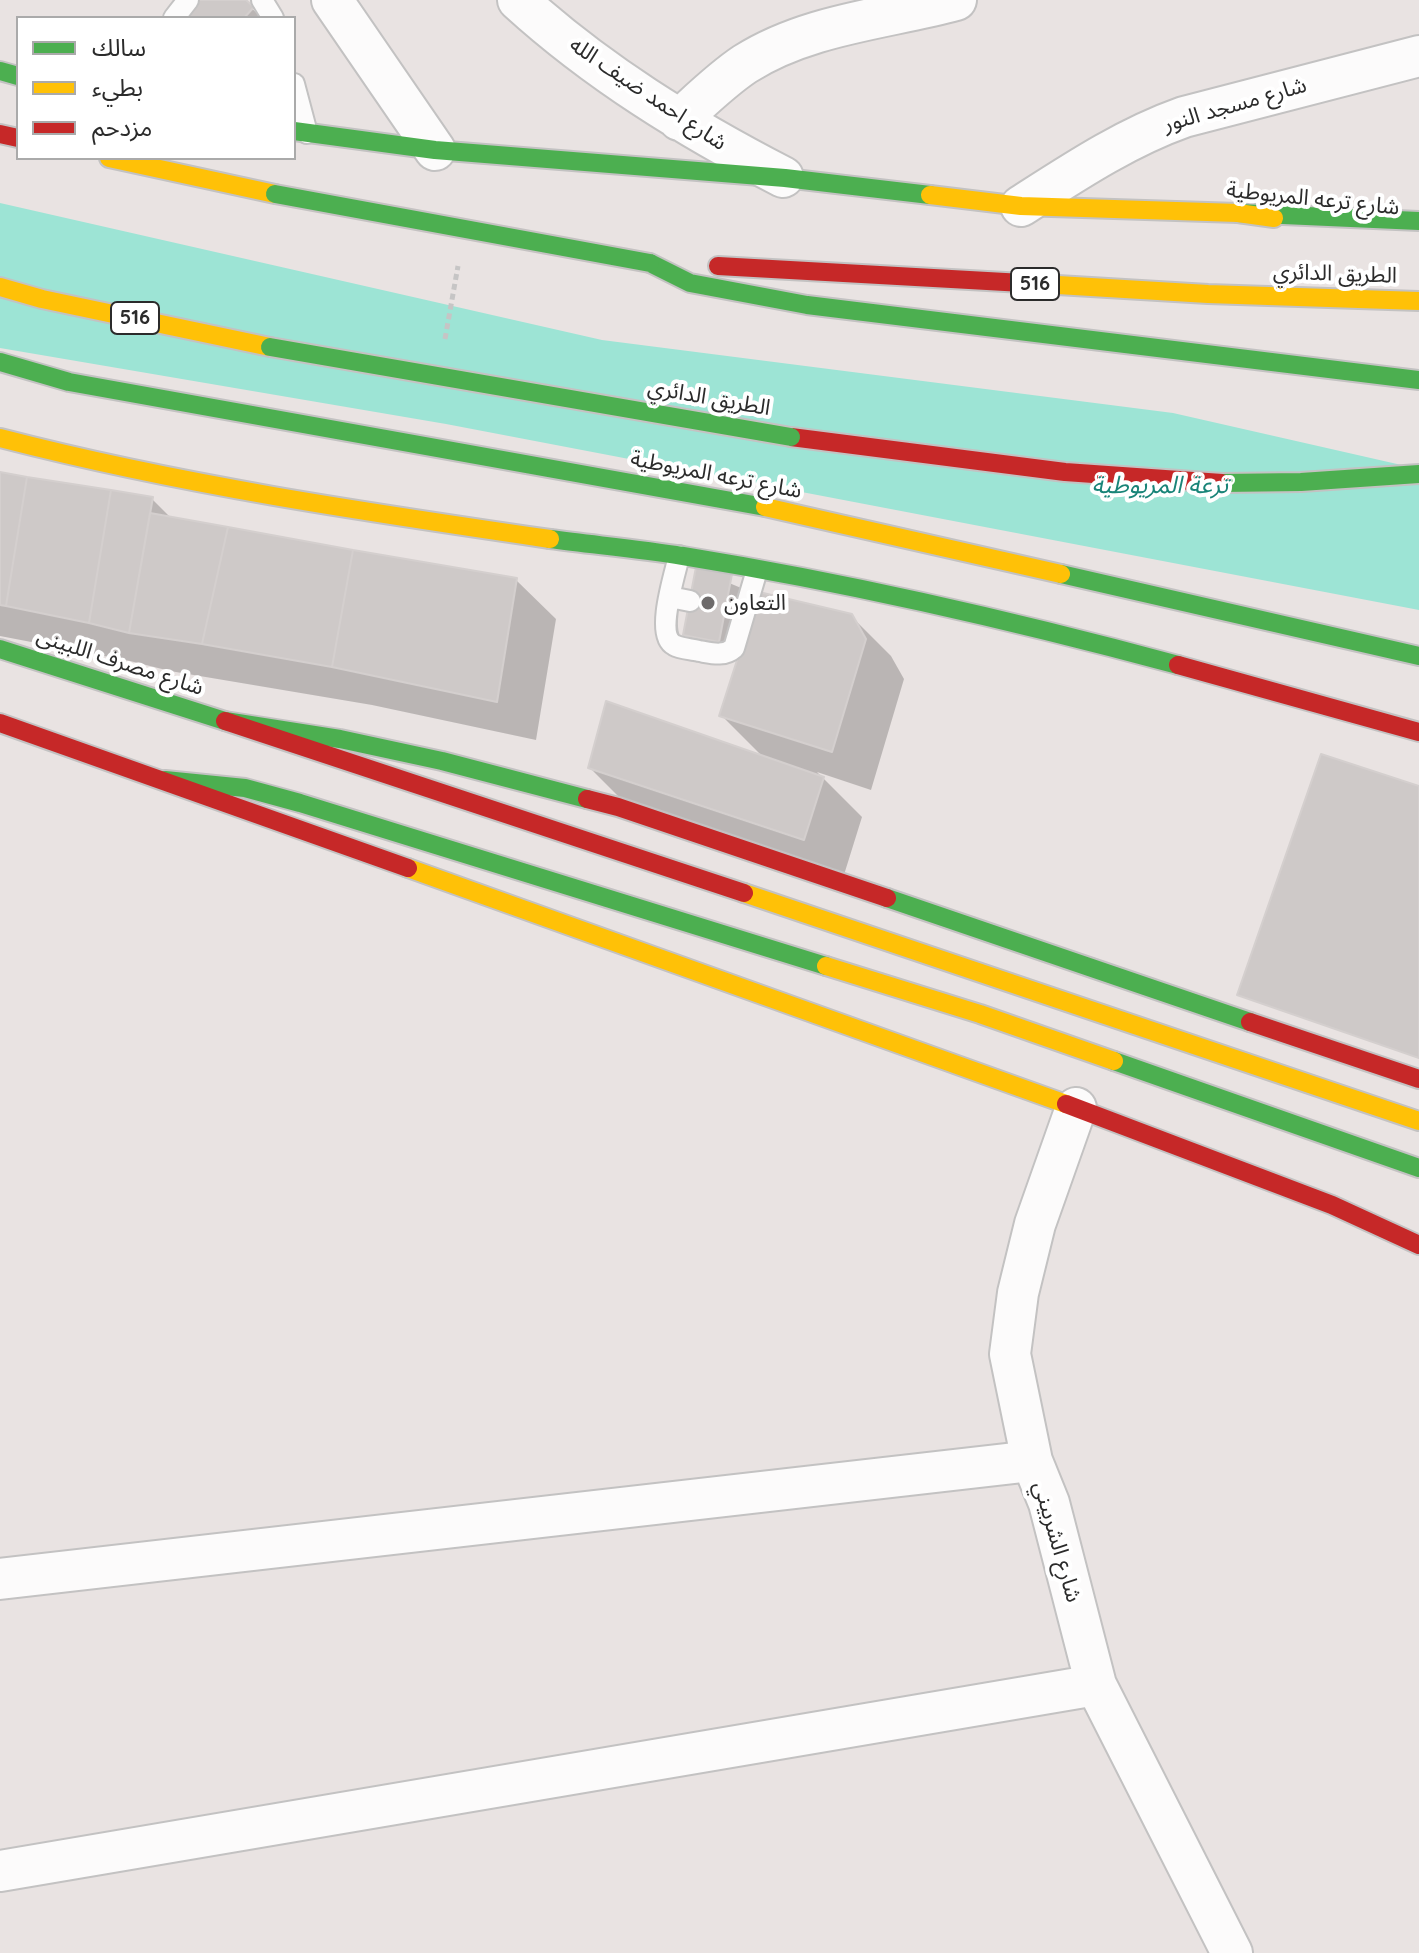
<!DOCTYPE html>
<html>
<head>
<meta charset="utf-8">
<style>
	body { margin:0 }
	#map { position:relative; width:1419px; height:1953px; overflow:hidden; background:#e9e3e2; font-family:Quicksand,"Noto Sans Arabic",sans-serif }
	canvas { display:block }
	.legend { position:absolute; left:16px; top:16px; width:280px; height:144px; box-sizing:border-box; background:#fff; border:2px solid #aaa; margin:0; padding:10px 14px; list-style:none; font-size:24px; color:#2b2b2b }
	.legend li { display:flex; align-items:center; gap:16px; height:40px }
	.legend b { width:40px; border:2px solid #aaa }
</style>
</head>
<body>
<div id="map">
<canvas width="1419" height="1953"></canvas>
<ul class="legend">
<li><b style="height:10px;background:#4caf50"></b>سالك</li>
<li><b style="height:10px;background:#ffc107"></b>بطيء</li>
<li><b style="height:10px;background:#c62828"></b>مزدحم</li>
</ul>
</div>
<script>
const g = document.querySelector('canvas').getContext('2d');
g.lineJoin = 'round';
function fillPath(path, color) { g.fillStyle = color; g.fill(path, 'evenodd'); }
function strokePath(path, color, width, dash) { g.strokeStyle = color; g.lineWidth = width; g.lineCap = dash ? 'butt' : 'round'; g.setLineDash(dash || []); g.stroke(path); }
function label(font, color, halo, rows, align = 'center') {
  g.font = font + ' Quicksand,"Noto Sans Arabic",sans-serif'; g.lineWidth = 8; g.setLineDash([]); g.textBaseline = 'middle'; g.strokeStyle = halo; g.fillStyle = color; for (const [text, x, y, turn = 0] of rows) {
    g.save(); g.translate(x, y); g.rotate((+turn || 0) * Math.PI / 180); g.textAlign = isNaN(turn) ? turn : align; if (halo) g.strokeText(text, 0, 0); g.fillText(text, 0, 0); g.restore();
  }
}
fillPath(new Path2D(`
	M0 203 602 340 1173 413 1419 469V610L446 424 0 348Z`), '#9de4d5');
fillPath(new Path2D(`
	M202 0H243L262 18H188Z
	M0 474 152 499 172 519 516 580 556 619 536 740 372 705 170 671 130 661 0 636Z
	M698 570 746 590 733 655 700 649 685 634Z
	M851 616 891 656 904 679 871 790 817 772 862 817 843 878 629 807 590 768 764 758 721 715Z`), '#0003');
const building = new Path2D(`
	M199 0H246L254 7 244 18H185Z
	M0 472 27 477 6 606 0 605Z
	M27 477 111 490 89 623 6 606Z
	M111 490 153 497 129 633 89 623Z
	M150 513 228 527 202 644 129 633Z
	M228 527 353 550 332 667 202 644Z
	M353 550 517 578 497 702 332 667Z
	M696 567 732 574 719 642 683 635Z
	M759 592 852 614 866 639 832 752 719 716Z
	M606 701 824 777 804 840 588 768Z
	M1321 754 1419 786V1058L1237 995Z`);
fillPath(building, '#cec9c8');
strokePath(building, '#d4cfce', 2);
const lane = new Path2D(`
	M262 0 273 18
	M174 18 188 0
	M294 84 307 133
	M679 556C675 574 655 635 674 645 681 649 692 649 699 651 711 653 724 657 734 648L757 570
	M670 597 690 601`);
const street = new Path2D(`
	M332 0 435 150
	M518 0C597 72 688 128 783 177
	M679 120C700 101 721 80 745 64 808 24 885 19 956 0
	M1021 206C1074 172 1125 138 1184 117L1419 56
	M1076 1108 1035 1224 1018 1293 1010 1354 1032 1461 1049 1503 1096 1685 1232 1953
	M0 1579 1032 1461
	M0 1871 1096 1685`);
const fast = new Path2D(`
	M0 71 18 76
	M294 131 435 150 785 178 930 195
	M1238 213 1419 221
	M650 263 690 283 807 305 1419 380
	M0 362 69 382 765 507
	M1222 483 1301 482 1419 474
	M550 539C595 545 639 549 683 556 850 583 1015 621 1178 665
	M1061 574 1419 656
	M0 649 225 721 340 739 442 761 587 799
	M165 780 245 788 300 803 826 966
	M887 898 1250 1022
	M1114 1061 1419 1168`);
const slow = new Path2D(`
	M109 158 275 194
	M930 195 1021 206 1238 213 1274 218
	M1041 284 1208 294 1419 301
	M0 287 42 299 270 347
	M0 438C181 485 365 512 550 539
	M765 507 1061 574
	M408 868 1066 1104
	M744 893 1419 1121
	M826 966 980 1014 1114 1061`);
const jam = new Path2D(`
	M0 134 18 138
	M718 266 1041 284
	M791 437 1065 472 1222 483
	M1178 665 1419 732
	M225 721 744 893
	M0 723 408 868
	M587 799 618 807 887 898
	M1250 1022 1419 1079
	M1066 1104 1332 1205 1419 1245`);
strokePath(lane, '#c3c2c2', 24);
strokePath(street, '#c3c2c2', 44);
strokePath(fast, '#c3c2c2', 22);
strokePath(slow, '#c3c2c2', 22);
strokePath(jam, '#c3c2c2', 22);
strokePath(new Path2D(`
	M445 339 458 266`), '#c6c5c5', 5, [6, 4]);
strokePath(lane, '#fcfbfb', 20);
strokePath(street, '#fcfbfb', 40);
strokePath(fast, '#4caf50', 18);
strokePath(slow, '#ffc107', 18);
strokePath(jam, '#c62828', 18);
const fastBridge = new Path2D(`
	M275 194 650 263
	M270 347 791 437`);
strokePath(fastBridge, '#c5c2c2', 22, []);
strokePath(fastBridge, '#4caf50', 18);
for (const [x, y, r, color] of [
	[708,603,8,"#6e6b6b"]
]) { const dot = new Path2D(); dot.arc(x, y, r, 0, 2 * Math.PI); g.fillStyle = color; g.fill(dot); strokePath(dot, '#fff', 3); }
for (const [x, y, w] of [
	[1035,284,48],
	[135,318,48]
]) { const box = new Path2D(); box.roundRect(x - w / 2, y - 16, w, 32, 6); g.fillStyle = '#fff'; g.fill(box); strokePath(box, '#2b2b2b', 2); }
label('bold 20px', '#2b2b2b', null, [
	["516",1035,284],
	["516",135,318]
]);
label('22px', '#2b2b2b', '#fff', [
	["شارع احمد ضيف الله",648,94,34],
	["شارع مسجد النور",1235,105,-16],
	["شارع ترعه المريوطية",1313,199,6],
	["الطريق الدائري",1335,274,2],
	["الطريق الدائري",709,398,10],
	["شارع ترعه المريوطية",716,475,11],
	["شارع مصرف اللبينى",120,662,18],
	["شارع الشربيني",1057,1542,74]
]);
label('22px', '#2b2b2b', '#fff', [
	["التعاون",724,603]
], 'left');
label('italic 24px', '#198478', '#fff', [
	["ترعة المريوطية",1160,486]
]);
</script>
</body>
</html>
